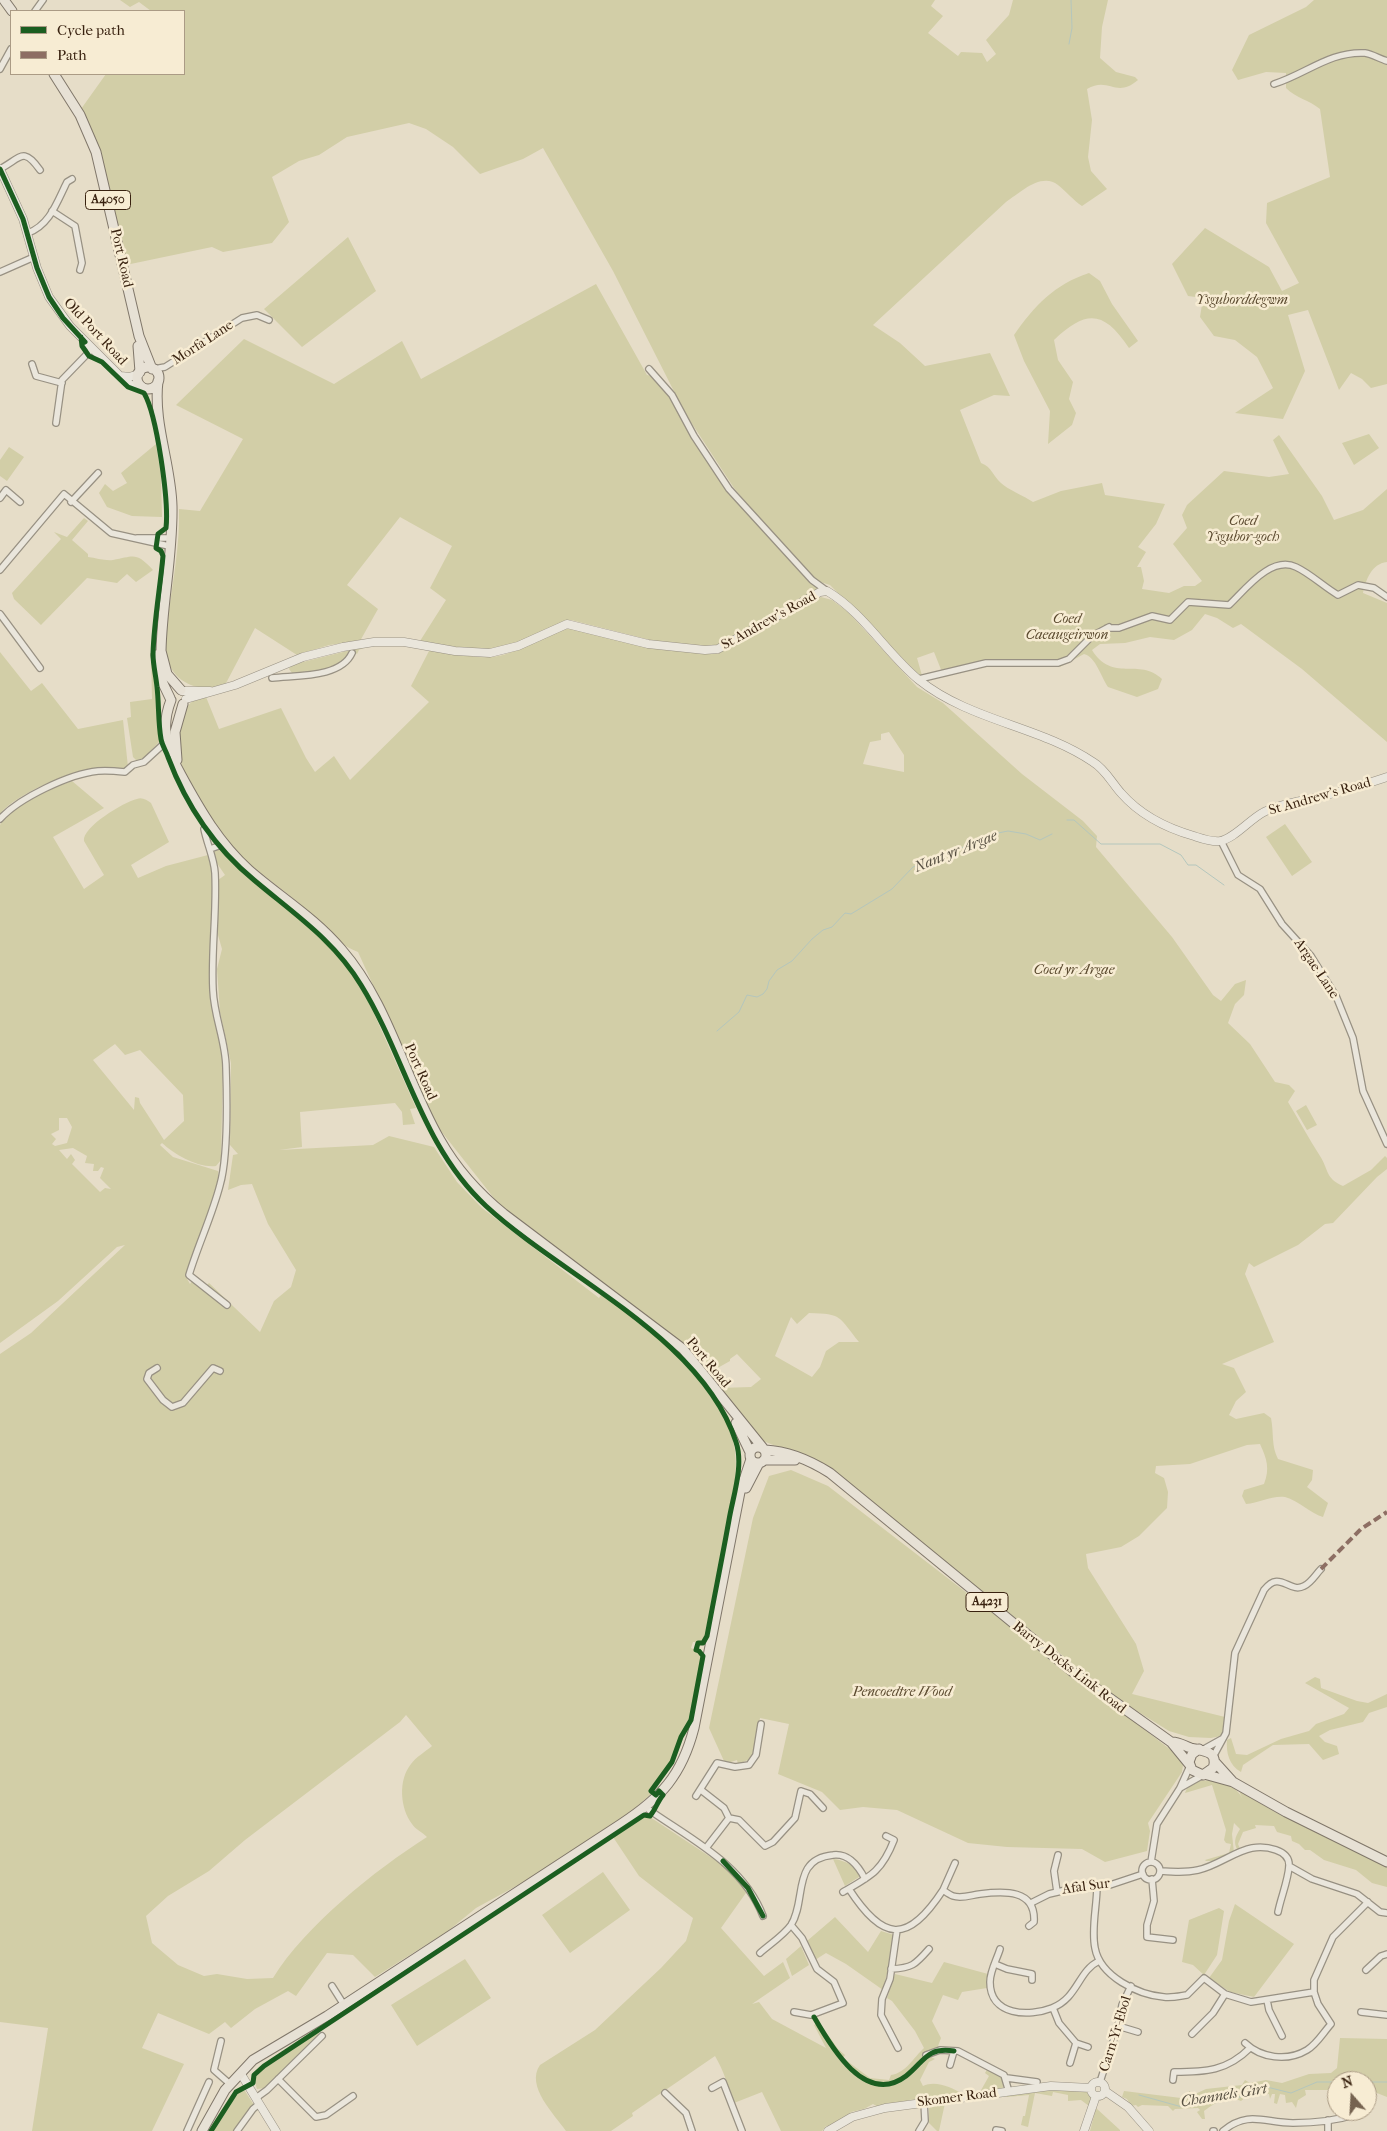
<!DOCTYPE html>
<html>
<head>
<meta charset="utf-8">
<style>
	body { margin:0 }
	#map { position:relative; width:1387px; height:2131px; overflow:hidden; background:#e6ddc8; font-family:"IM FELL French Canon",serif }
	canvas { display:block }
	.legend { position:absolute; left:10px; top:10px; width:175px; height:65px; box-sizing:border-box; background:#f7ecd3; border:1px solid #ab9b85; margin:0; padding:6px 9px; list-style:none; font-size:15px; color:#392210 }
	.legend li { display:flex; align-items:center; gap:10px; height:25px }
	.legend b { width:25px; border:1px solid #ab9b85 }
	.north { position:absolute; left:1327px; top:2071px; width:50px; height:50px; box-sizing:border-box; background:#f7ecd3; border:1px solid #ab9b85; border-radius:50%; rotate:341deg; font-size:14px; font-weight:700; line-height:20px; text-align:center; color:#392210 }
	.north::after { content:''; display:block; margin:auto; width:18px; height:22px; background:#766350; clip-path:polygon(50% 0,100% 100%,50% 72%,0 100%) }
</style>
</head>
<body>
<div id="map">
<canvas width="1387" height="2131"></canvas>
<ul class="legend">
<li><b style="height:6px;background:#1b5e20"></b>Cycle path</li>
<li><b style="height:6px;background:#8d6e63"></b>Path</li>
</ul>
<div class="north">N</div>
</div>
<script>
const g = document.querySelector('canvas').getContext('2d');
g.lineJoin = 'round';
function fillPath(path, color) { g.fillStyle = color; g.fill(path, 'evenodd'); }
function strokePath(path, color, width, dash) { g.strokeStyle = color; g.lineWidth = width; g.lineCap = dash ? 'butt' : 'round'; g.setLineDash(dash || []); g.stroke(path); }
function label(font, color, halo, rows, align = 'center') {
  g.font = font + ' "IM FELL French Canon",serif'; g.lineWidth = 5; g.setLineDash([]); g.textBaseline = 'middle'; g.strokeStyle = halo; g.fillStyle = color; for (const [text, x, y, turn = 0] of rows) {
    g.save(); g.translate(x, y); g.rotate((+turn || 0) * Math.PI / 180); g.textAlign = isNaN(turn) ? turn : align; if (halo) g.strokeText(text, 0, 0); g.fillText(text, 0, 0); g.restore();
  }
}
fillPath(new Path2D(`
	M120 0H935L931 6 943 16 928 33 958 56 961 52 982 53 987 62 996 54 986 40 1009 15 1013 0H1108L1102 27 1100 58 1116 72 1135 77 1138 80C1116 99 1109 76 1087 89L1092 120 1088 157 1091 171 1107 189 1082 206C1073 200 1067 192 1058 185 1041 172 1020 193 1006 202L873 325 900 343 925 366 990 353 1010 396 994 395 960 410 981 463C992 467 993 476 1001 483 1007 489 1024 496 1033 502L1061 491 1102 483 1105 495 1165 504 1156 524 1138 547 1146 552 1137 567H1141L1144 581 1142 589 1169 593 1184 586H1195L1202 581 1173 544 1187 528 1182 515 1187 505 1224 471 1269 477 1289 474 1273 440 1279 435 1322 496 1334 520 1363 510 1387 489V562C1371 564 1366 580 1363 593L1387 603V742L1302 669 1241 624 1233 628 1217 618 1205 614 1192 630 1174 640 1150 637 1125 643 1100 644 1092 650C1112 683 1139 657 1162 679L1158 689 1137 697 1108 687C1101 677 1096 657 1084 654L1060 667C1021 657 982 666 944 677L934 652 917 658 923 679 830 585 817 581 784 548 734 488 685 413 613 271 543 148 523 159 480 174 453 147 426 129 409 123 347 137 319 155 299 161 272 177 289 222 272 243 223 252 212 247 121 266 101 178 76 116 106 74H184V11H151L139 2 130 7Z
	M1314 0H1387V384L1371 388 1362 379 1351 373 1339 390 1308 310 1288 315 1305 371 1283 419 1235 413 1273 388 1257 357 1235 340 1214 336 1200 317 1203 298 1188 296 1172 264 1205 228 1269 267 1282 291 1299 283 1266 223 1267 203 1330 177 1320 109C1309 100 1296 98 1286 88V73L1266 72 1238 80 1232 70 1249 35 1306 7Z
	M348 237 376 291 302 347 264 309Z
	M1089 273 1100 281 1112 304 1138 341 1129 348C1104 311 1087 309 1054 340L1058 360 1073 382 1069 399 1076 413 1072 425 1048 444 1050 411 1024 361 1014 335C1034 306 1055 284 1089 273Z
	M596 284 647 375 653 376 669 393 699 447 757 524 817 586V590L729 642 712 647 666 644 571 620 510 647 477 651 420 641 446 600 430 588 452 546 400 517 347 585 378 609 360 641 329 645 297 655 255 628 225 685C200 694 172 683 166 655 163 643 167 629 168 617 173 581 180 544 179 509L200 511 243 439 176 405 244 339 334 384 402 341 421 379Z
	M1369 434 1379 448 1354 465 1342 443Z
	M156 444 161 476 162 517 132 516 107 507 99 493 105 484 113 491 127 483 121 473Z
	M9 447 24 457 7 481 0 476V460Z
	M84 518 88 521 72 540 88 554V557C96 558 105 561 113 560 135 556 136 552 153 570L136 582 127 574 117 583 87 578 41 625 14 599 12 593 61 539 54 532 67 537Z
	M821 597 832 600 848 612 917 687 943 703 1022 774 1083 821 1097 836 1096 847 1172 937 1213 995 1221 1001 1235 984 1246 980 1244 995 1235 1004 1228 1023 1250 1044 1275 1082 1289 1085 1295 1091 1288 1102C1299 1120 1309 1139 1320 1156 1329 1170 1325 1178 1343 1186L1371 1170 1385 1156 1387 1158V1169L1377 1177 1333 1223 1325 1224 1298 1245 1254 1267 1249 1263 1245 1274 1274 1342 1222 1364 1234 1368 1246 1392 1236 1401 1229 1415 1236 1419 1264 1413 1271 1418C1274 1433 1271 1446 1278 1459L1313 1470 1312 1480 1307 1487 1328 1503 1323 1517C1310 1513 1299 1501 1285 1497 1273 1495 1259 1503 1246 1504L1242 1496 1244 1490 1264 1484C1270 1469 1267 1459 1260 1444L1247 1445 1190 1464 1156 1466 1155 1473 1164 1478 1168 1492 1167 1508 1139 1536 1121 1547 1086 1554 1088 1568 1136 1644 1144 1671 1132 1694 1225 1717 1224 1730 1221 1736 1211 1738 1189 1737 1169 1731 1116 1698 955 1570 828 1466 763 1441 753 1433 719 1388 751 1387 761 1379 737 1354 730 1359V1361L698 1379C724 1413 740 1436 735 1481L705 1638 702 1642H693L691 1648 700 1652 702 1657 691 1717 679 1738 671 1762 650 1791 652 1793 630 1813 593 1838 531 1878 476 1908 448 1931 375 1977 353 1955 327 1953 296 1996 288 1991 255 2009 231 2028 225 2022 209 2034 158 2013 142 2048 184 2064 152 2131H32L48 2028 0 2022V1354L31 1333 125 1245 117 1247 58 1301 0 1343V825C15 799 45 791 72 781L104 808 53 837 84 889 104 875 84 841C82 827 124 802 137 799 142 797 147 800 151 803L169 842 131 865 138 878 166 866 208 855 213 876 210 974 213 1013 223 1057 221 1160 216 1166C198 1168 175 1155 162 1143L160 1145 173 1157 218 1171C222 1188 194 1258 186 1277L190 1284 192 1281 206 1286 209 1283 260 1332 274 1301 291 1287 296 1270 268 1224 252 1184 241 1185 228 1190 233 1155 238 1154 230 1145 231 1063 220 1012 217 969 222 949 218 935V880L225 875 214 859 213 852 220 849 253 881 335 949 351 971 372 1009 416 1108 410 1109 415 1124 403 1125 402 1112 395 1103 300 1112 302 1147 279 1150 373 1145 389 1136 434 1147 457 1182 482 1208 599 1298 605 1288 501 1207 437 1126 358 952C333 943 315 916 294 899 271 880 245 864 226 840 215 827 208 813 199 799 182 770 174 756 181 721 183 708 193 697 206 697L219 729 281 708 306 758 315 772 334 756 350 780 429 702 411 686 430 649C453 653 480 661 503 655 528 648 549 628 574 627L659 649 718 654 754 631ZM889 732 904 755V772L863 764 870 742 881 740V734ZM115 1044 125 1055 140 1050 183 1095 184 1121 164 1140 140 1103 139 1098 135 1097 134 1110 93 1060ZM59 1118H67L72 1127 67 1143 55 1146 52 1144 56 1139 51 1134 59 1130ZM73 1148 87 1156 85 1163 94 1164 93 1171H98L101 1167 104 1168 100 1178 111 1189 105 1188 100 1192 72 1164 75 1160 71 1154 67 1159 59 1150ZM809 1313C843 1314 838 1316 859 1342H839L826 1351 820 1367 812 1377 775 1356 791 1317 797 1324ZM406 1715 432 1746C425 1752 416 1757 411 1764 398 1780 400 1808 412 1824 415 1829 422 1832 427 1837 375 1870 305 1926 273 1978L247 1979 217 1974 204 1976 178 1965 152 1943 146 1916 168 1896 209 1871 245 1840 400 1722Z
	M367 646 359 650 357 654 353 651C339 672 315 670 292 673L289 669 291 665Z
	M0 652 31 691 42 683 78 729 123 720 128 767 125 770C116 770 107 766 98 768 72 771 16 793 0 814Z
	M151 652 160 741 144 758 137 761 133 757 127 718 131 717 130 702 152 699Z
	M1285 824 1312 862 1292 876 1266 837Z
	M1306 1105 1317 1125 1307 1130 1296 1111Z
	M791 1470 828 1486 1180 1757 1183 1765 1182 1772 1148 1823 1150 1831 1147 1851 1105 1862 1082 1849 1007 1847 968 1843 897 1810 863 1807 840 1810 822 1792 778 1774 789 1724 760 1718 753 1758 738 1764 737 1760 728 1763 724 1761 709 1728 753 1518 769 1476Z
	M1315 1677 1320 1679 1321 1688 1357 1701 1368 1703 1387 1694V1707L1369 1713 1363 1722 1330 1730 1319 1736 1325 1742 1337 1746 1339 1754 1323 1760 1309 1744 1273 1745 1243 1765 1241 1772C1229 1765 1226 1753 1227 1740L1231 1738 1236 1754 1247 1755 1281 1739 1309 1731 1316 1724 1344 1714 1349 1708 1305 1683Z
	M1199 1781C1215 1779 1237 1784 1243 1800L1239 1791 1275 1812 1387 1866V1887L1372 1883 1356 1870 1324 1860 1310 1850H1305L1299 1844 1292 1841 1291 1836 1277 1832 1274 1826 1255 1825 1256 1828 1243 1832 1238 1844 1240 1849 1238 1851C1233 1843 1235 1837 1240 1829L1234 1823 1232 1834 1234 1853 1214 1861H1206L1205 1860 1229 1853 1231 1844 1226 1843 1224 1840 1226 1830 1212 1785 1185 1793 1187 1788Z
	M645 1816 650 1817 724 1866 748 1890 721 1928 764 1976 783 1962 790 1978 752 2004 759 2002 772 2019 826 2048 814 2025 819 2022 838 2049 845 2055 843 2058 870 2078 889 2080 891 2075C906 2073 913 2058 924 2048L915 2031 892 2001 887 1998 895 1974 932 1983 944 1962 988 1974 987 1988 962 1992 958 2000 943 1995 932 2021 941 2038 938 2046 963 2049H953L927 2055 935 2059 929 2062 920 2080 923 2086C935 2080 952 2087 962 2094L909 2100C900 2105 888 2101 878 2107L873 2104 864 2109 851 2112C846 2120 836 2127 826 2126L822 2131H781L762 2092 734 2103C728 2086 724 2071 715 2056L632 2113 633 2116 611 2131H566C555 2115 525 2086 540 2065L595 2030 661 1968 686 1941 693 1918 639 1876 613 1837Z
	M833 1859C843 1860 860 1866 859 1877L845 1886Z
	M603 1872 630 1910 570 1953 542 1915Z
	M1235 1904 1294 1944 1254 1997 1230 1992 1209 1978 1222 1960 1229 1921Z
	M1219 1908 1224 1911 1217 1955 1204 1975 1193 1965 1182 1962 1189 1920Z
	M835 1917 868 1952 881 1931 894 1935V1945L883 1990 846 1964 826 1953 815 1960 807 1941Z
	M801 1946 809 1965 792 1976 786 1959Z
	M465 1959 491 1998 417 2046 391 2005Z
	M320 2029 318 2038 265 2088 257 2089 254 2079 258 2072Z
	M1340 2038 1387 2039V2097L1367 2089V2081H1337V2090H1305L1306 2095 1298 2100 1296 2108 1292 2102 1286 2103 1285 2095 1280 2094 1277 2104 1274 2103 1275 2094H1272L1270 2099 1269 2094 1247 2096 1241 2101C1227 2094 1215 2103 1204 2111L1205 2119H1202L1197 2112 1200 2110 1198 2108 1175 2109 1173 2111 1168 2106 1142 2105 1138 2107 1136 2105 1131 2106 1127 2099 1122 2097 1124 2091 1181 2098 1189 2094V2091L1195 2094 1206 2089 1242 2085 1245 2080 1250 2083 1266 2080 1282 2083 1309 2074 1331 2073 1337 2068Z
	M988 2068 1000 2073 1005 2083 1002 2089 980 2092 989 2076 985 2073Z
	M1053 2089 1087 2092 1091 2098 1089 2106 1081 2100 1068 2101V2095L1053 2092 1052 2096 1035 2093 1028 2127 1021 2125 1023 2116H1025L1029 2095 1007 2097 1006 2095Z
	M239 2091H245L254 2105 235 2131H212L220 2116Z
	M945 2103 939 2131H937L929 2123V2108Z
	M1096 2108 1120 2130V2131H1090Z`), '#d2cea7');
strokePath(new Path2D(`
	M1069 44 1072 28 1071 0
	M1067 820H1074L1101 844H1160L1181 855 1188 865H1196L1224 885
	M717 1031 739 1012 747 995 757 997 763 994 767 989 769 981 777 970 792 961 812 939 823 930 832 927 845 913 851 914 892 889 913 867 935 857 952 852 993 834 1008 831 1026 834 1040 840 1052 834
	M1367 2082H1387
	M1139 2095 1182 2107 1206 2099 1240 2097 1267 2087 1291 2093 1317 2082H1337`), '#b4c6bd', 1);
const minor = new Path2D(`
	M35 11 43 0
	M0 69 11 49
	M1274 84C1306 74 1330 51 1365 53 1372 54 1380 59 1387 61
	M0 169C21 158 23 146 40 170
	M52 211 75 226 82 263 80 270
	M28 233C50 225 57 202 67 182L72 179
	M0 272 34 257
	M32 364 36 376 62 383
	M154 369 165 367 242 318 257 315 269 320
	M649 369 672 395 694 436 729 489 812 580 827 591
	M56 423 62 380 92 349
	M0 498 6 490 20 502
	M71 502 98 473
	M137 538H170
	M0 570 64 494 111 533 169 546
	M0 614 40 668
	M1107 628H1119L1152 616 1170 620 1188 602 1229 605C1245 590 1271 555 1296 567 1311 574 1324 587 1338 595L1358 585 1374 588 1387 597
	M272 678C296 675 341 678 352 653
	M919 679 986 663H1058L1069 659 1092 636 1109 627
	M0 819C19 798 69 774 98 771 106 770 116 771 125 772L133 765 144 762 168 740
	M208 824 204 829C207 844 214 858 215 873 217 912 211 951 213 990 214 1017 226 1042 226 1068 227 1099 228 1157 220 1185 212 1216 198 1245 189 1275L227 1305
	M1221 841 1238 875 1260 889 1282 924 1311 956 1336 996 1353 1038 1363 1091 1387 1144
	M210 849 224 844
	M157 1368 149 1373 147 1379 163 1400 172 1407 183 1403 213 1368 220 1371
	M1204 1749 1222 1739
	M1213 1757 1226 1733 1235 1653 1264 1590C1280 1569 1289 1594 1304 1586 1311 1583 1316 1574 1321 1569
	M1180 1788 1203 1775
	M701 1790 724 1808 729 1818 706 1848
	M696 1796 717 1763 735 1767 749 1765 756 1755 761 1724
	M645 1807C688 1838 743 1863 763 1916
	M729 1818 739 1820 765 1846 773 1842 795 1818 801 1791 810 1794 823 1808
	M1151 1862 1157 1824 1180 1788 1190 1766
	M1142 1871a9 9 0 1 1 18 0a9 9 0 1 1-18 0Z
	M1289 1866 1312 1879 1357 1894 1380 1912 1387 1913
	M1160 1871C1173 1872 1185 1873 1198 1870 1217 1866 1235 1851 1252 1848 1265 1846 1290 1849 1289 1866 1288 1881 1281 1897 1278 1912
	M1152 1879 1154 1901 1147 1925V1937L1173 1940
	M1097 1886C1097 1906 1091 1929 1095 1948 1100 1976 1138 1995 1164 1997 1172 1998 1180 1996 1187 1995L1204 1978 1225 1994 1251 2002 1314 1992
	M849 1889C883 1941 907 1945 943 1890 946 1892 950 1895 953 1896 962 1899 971 1895 980 1894 1004 1891 1036 1889 1034 1922L1029 1926
	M943 1890 955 1863
	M843 1892C871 1876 882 1871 894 1840L886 1836
	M1057 1892 1054 1871 1058 1855
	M1031 1903 1049 1894 1083 1886 1110 1885 1143 1874
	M791 1925 802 1938 817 1969 834 1982 843 2003 811 2015 794 2012
	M897 1930 890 1979 882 1999 881 2015 898 2048
	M1000 1949C997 1959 990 1971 990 1982 990 2016 1029 2017 1052 2008 1078 1998 1078 1971 1099 1961
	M760 1953C769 1945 784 1935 791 1925 807 1900 791 1859 833 1855 849 1853 859 1867 865 1879
	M995 1964 1007 1969 1032 1974V1980
	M891 1969C912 1968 915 1965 929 1949
	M1366 1970 1381 1956 1387 1954
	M332 1986 344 2005
	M1267 2000 1269 2010 1282 2036
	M1053 2008 1059 2023 1076 2043 1070 2063
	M1361 2012 1387 2015
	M1118 2026 1138 2032
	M1192 2034 1213 2013 1225 1994
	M221 2041 214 2070 230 2084
	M1076 2043 1088 2047
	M1245 2043C1261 2058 1287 2062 1307 2050 1317 2044 1323 2033 1331 2024L1318 2004 1314 1992V1980L1333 1937 1368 1902
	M926 2055 940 2050 958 2051 1004 2075 1009 2092
	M950 2065 954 2051
	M1007 2078 1037 2082
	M278 2079 316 2117 326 2115 353 2096
	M1173 2080 1174 2072C1206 2072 1227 2071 1250 2048
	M1100 2082 1118 2026 1122 2005 1131 1986
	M712 2088 723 2082 742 2131
	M665 2093 686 2113 692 2131
	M256 2098 267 2090 322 2036
	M996 2130 1002 2131
	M187 2131 209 2082
	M237 2131 253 2109 259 2104
	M919 2131 925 2121 924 2102
	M1213 2131H1214
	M1223 2131C1248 2110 1265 2123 1293 2123 1315 2123 1338 2120 1358 2114
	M1328 2131V2120`);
const tertiary = new Path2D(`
	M0 169 23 219 37 268 49 297 70 326 122 378 131 385 141 386
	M121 376 129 377 139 374
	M182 691H210
	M186 699 235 685 303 657 343 647 374 642H404L455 651 490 653 518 646 567 624 648 644 705 650 718 649 820 592 827 591C864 613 887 654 919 680 970 721 1040 726 1093 762 1105 769 1112 783 1121 793 1141 816 1166 828 1194 836 1203 839 1211 842 1220 841 1234 839 1250 819 1264 812 1281 803 1303 801 1322 796 1344 791 1366 784 1387 777
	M241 2074 276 2131
	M1091 2089a7 7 0 1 1 14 0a7 7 0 1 1-14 0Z
	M1105 2091 1128 2107 1149 2131
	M828 2131 852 2117 885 2108 1051 2086 1091 2088
	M1084 2131 1096 2096`);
const primary = new Path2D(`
	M4 0 12 11
	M54 74 80 115 96 152 139 336 152 369
	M138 346 140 372
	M137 378a11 11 0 1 1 22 0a11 11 0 1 1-22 0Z
	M158 381C153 424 171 464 172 506 173 555 162 603 161 651L167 674 181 690
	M156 655 159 675 170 698
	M171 700C160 728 167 750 181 775 200 810 219 843 249 870 280 897 315 918 341 949 389 1004 404 1078 440 1140 457 1170 478 1193 504 1214L683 1349 763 1448
	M177 760 175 732 183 704
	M736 1423 750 1452
	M750 1455a8 8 0 1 1 16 0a8 8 0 1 1-16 0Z
	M765 1450C789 1451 811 1461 830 1473L1073 1672 1171 1742 1189 1764
	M764 1460H795
	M746 1488 759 1463
	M1171 1742C1178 1741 1184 1746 1191 1748 1203 1751 1219 1751 1213 1768L1203 1775 1192 1770 1189 1762 1192 1754 1199 1749
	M1214 1761 1233 1782
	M1204 1774 1233 1782 1286 1812 1387 1862
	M202 2131 225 2090 253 2060 327 2016 621 1824C661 1798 682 1775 694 1728L740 1492 751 1459`);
strokePath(minor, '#989183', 8);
strokePath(tertiary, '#989183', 9);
strokePath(primary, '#80776a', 11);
strokePath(minor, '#eae6dc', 5.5);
strokePath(tertiary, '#eae6dc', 8);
strokePath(primary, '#e7e1d5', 9);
strokePath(new Path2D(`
	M1321 1569 1361 1529 1387 1512`), '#8d6e63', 4, [8, 4]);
strokePath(new Path2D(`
	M0 169 23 219 37 268 49 297 63 318 85 342
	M81 337 82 346 89 356 102 362 128 387 144 393C157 415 169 501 166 528L158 534 156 548 161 551 163 556C160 589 154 621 153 654 153 665 156 676 157 687 159 704 158 722 161 739 162 745 166 751 168 757 186 805 214 847 254 880 293 913 334 940 361 985 406 1058 421 1146 486 1206 563 1277 703 1338 736 1442 744 1466 733 1496 729 1520 722 1559 714 1598 707 1636L703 1643H698L696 1650 699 1651 703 1656 691 1720 681 1737 672 1762 651 1791 656 1795 659 1791 663 1795C657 1802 656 1809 650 1816L644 1815 264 2066 254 2075 253 2083 236 2092 211 2131
	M723 1861 748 1888 763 1916
	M814 2017C830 2045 865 2107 906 2076 925 2061 926 2047 954 2051`), '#1b5e20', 5);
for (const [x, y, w] of [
	[108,200,45],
	[987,1602,42]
]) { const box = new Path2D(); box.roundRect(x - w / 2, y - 9.5, w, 19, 4); g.fillStyle = '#f7ecd3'; g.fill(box); strokePath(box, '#392210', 1); }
label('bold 12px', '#392210', null, [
	["A4050",108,200],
	["A4231",987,1602]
]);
label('14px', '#392210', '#f7ecd3', [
	["Port Road",121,258,77],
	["Old Port Road",95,332,47],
	["Morfa Lane",203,343,-33],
	["St Andrew's Road",769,621,-29],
	["St Andrew's Road",1320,797,-16],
	["Argae Lane",1316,969,56],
	["Port Road",420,1072,66],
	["Port Road",708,1363,50],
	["Barry Docks Link Road",1069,1668,38],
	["Afal Sur",1086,1887,-8],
	["Carn-Yr-Ebol",1116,2034,-73],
	["Skomer Road",957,2098,-7]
]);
label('italic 14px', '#5b4a2f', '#f7ecd3', [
	["Ysguborddegwm",1242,301],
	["Coed",1243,522],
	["Ysgubor-goch",1243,538],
	["Coed",1067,620],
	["Caeaugeirwon",1067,636],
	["Coed yr Argae",1074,971],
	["Pencoedtre Wood",902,1693]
]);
label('italic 15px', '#575042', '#f7ecd3', [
	["Nant yr Argae",956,852,-22],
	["Channels Girt",1224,2096,-9]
]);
</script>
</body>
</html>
